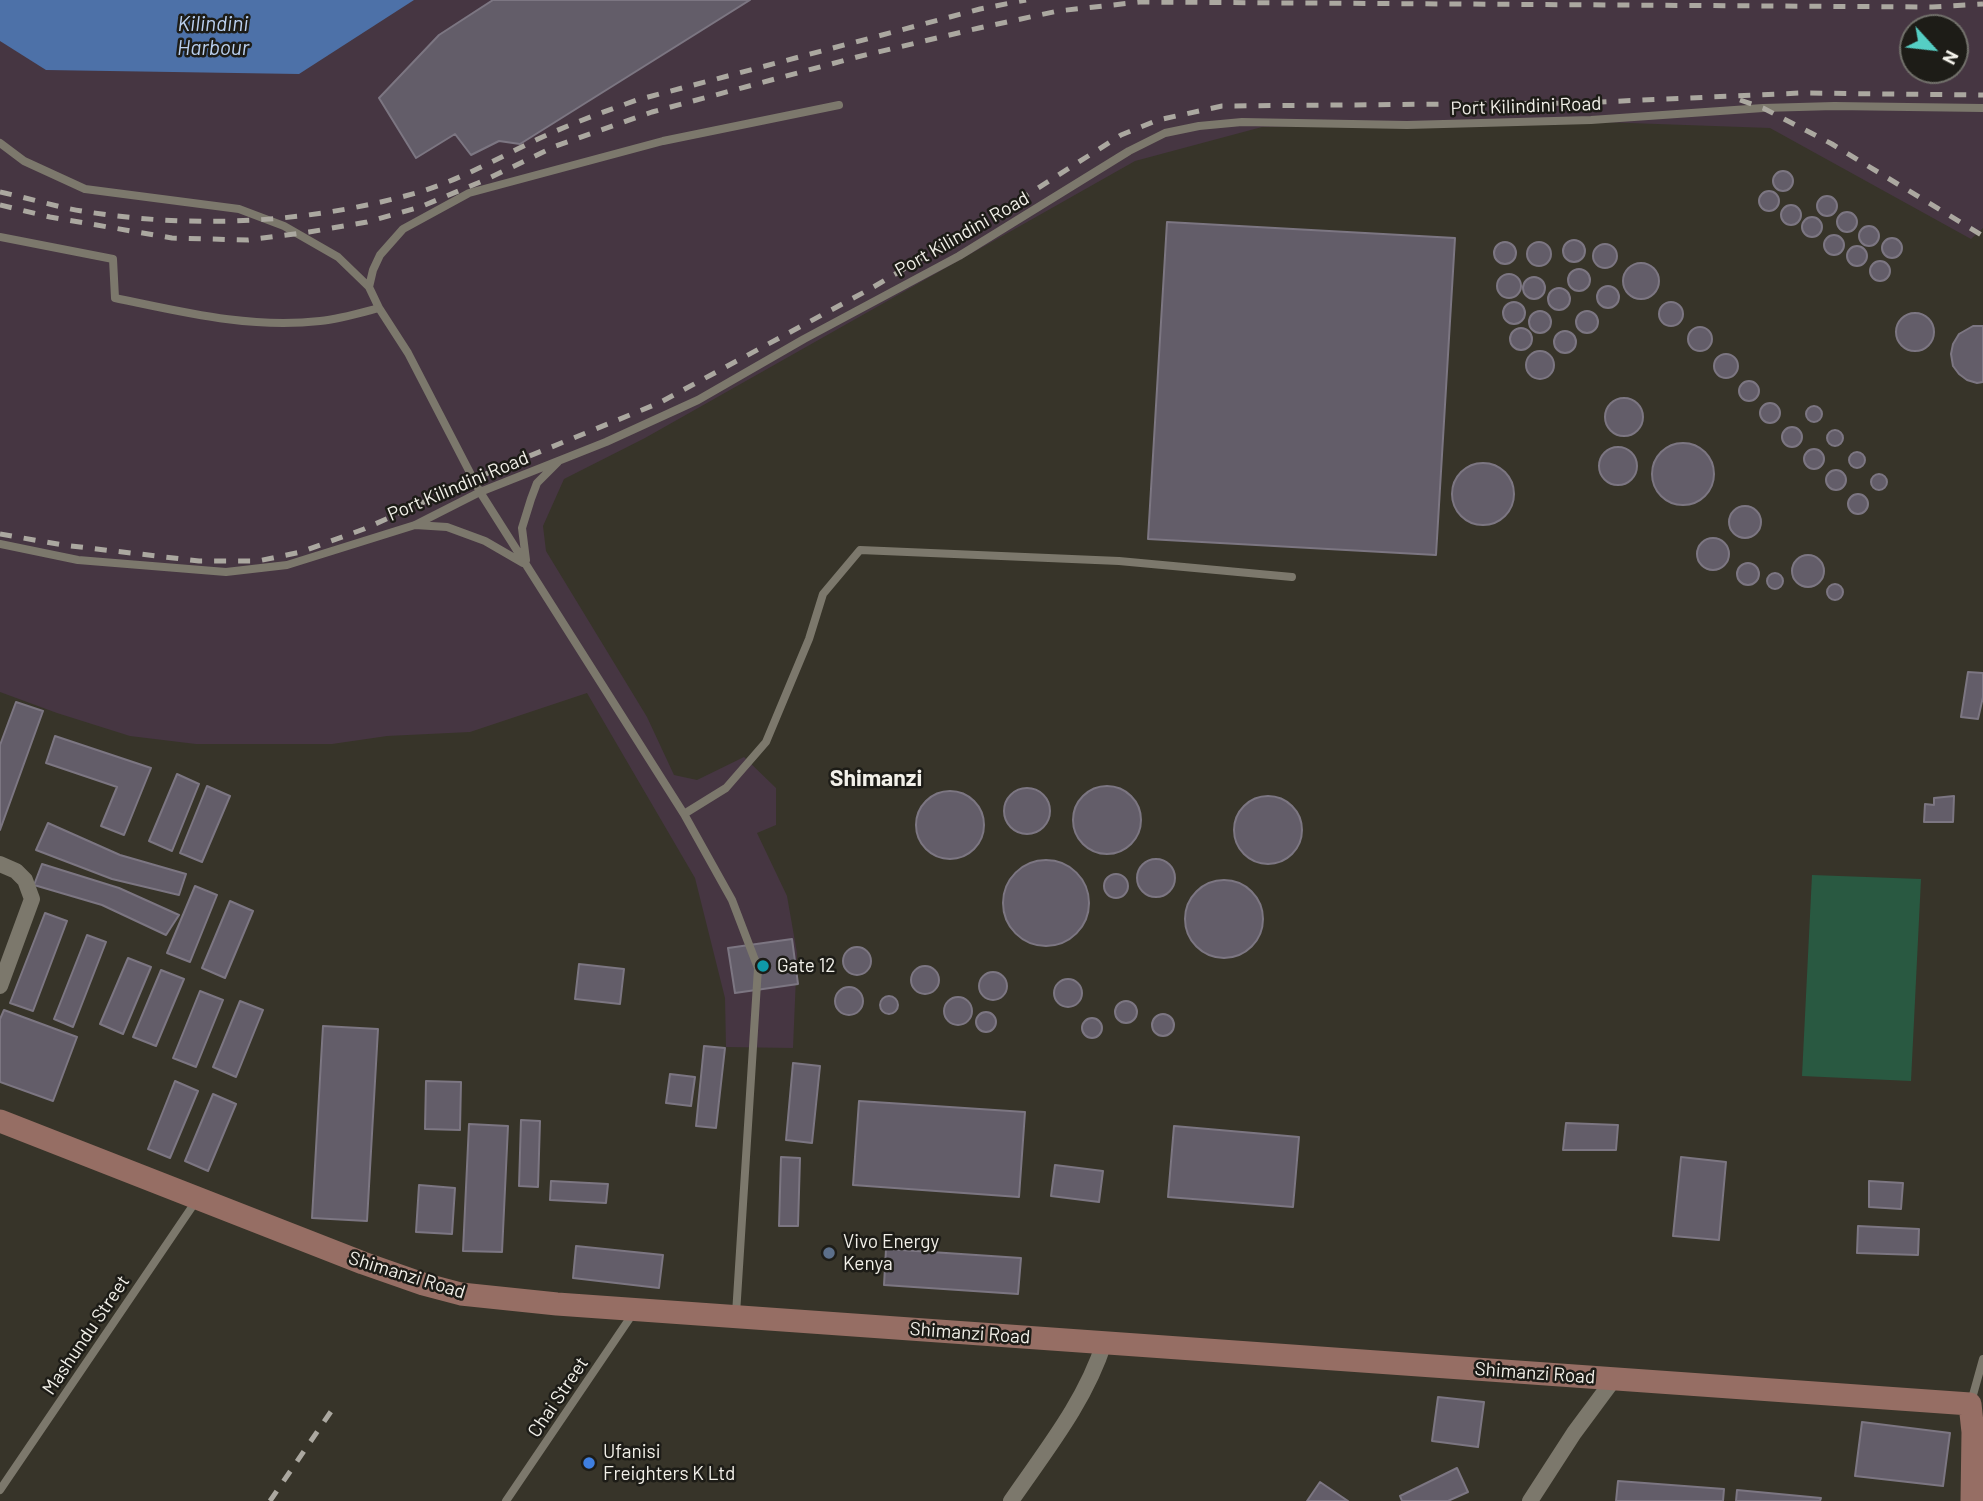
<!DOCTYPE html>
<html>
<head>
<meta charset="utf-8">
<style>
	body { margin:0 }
	#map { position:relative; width:1983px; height:1501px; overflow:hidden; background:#373429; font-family:Barlow,sans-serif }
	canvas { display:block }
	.north { position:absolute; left:1899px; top:14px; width:70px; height:70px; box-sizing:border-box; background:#1d1c17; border:2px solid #72716b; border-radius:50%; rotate:117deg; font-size:19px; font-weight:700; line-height:28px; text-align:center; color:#f2f0e9 }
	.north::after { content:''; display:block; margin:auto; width:24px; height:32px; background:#55cec4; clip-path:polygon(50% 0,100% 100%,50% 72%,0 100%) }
</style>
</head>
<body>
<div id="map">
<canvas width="1983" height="1501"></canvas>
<div class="north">N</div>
</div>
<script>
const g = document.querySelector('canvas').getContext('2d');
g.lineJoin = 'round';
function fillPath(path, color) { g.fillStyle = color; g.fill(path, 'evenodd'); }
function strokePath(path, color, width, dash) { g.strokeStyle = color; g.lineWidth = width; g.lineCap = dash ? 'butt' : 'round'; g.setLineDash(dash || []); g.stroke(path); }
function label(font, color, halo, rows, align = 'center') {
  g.font = font + ' Barlow,sans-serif'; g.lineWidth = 5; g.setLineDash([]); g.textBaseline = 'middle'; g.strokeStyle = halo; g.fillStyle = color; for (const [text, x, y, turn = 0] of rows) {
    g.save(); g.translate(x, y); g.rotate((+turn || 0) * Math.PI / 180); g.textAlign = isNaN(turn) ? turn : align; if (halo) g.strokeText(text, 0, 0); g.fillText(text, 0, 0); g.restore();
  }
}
fillPath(new Path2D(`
	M384 0H1983V228L1971 239 1770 128 1601 122 1262 127 1135 161 645 438 564 479 543 526 546 551 647 717 674 775 697 780 744 757 776 788V825L757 833 787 896 797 953 793 1048 726 1047 725 998 695 878 587 693 470 732 387 736 332 744H196L130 736 57 713 0 692V28ZM1913 28H1955V70H1913Z`), '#463642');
fillPath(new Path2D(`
	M1812 875 1921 879 1911 1081 1802 1076Z`), '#295941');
fillPath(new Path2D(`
	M0 0H414L299 74 46 70 0 41Z`), '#4d71a8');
const building = new Path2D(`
	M493 0H750L520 144 499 141 471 155 455 134 416 158 379 98 439 35Z
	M1773 181a10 10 0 1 1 20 0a10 10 0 1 1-20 0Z
	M1759 201a10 10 0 1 1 20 0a10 10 0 1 1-20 0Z
	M1817 206a10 10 0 1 1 20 0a10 10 0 1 1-20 0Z
	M1781 215a10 10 0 1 1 20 0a10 10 0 1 1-20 0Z
	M1837 222a10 10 0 1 1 20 0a10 10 0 1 1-20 0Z
	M1802 227a10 10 0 1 1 20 0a10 10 0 1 1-20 0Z
	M1167 222 1455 238 1436 555 1148 539Z
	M1859 236a10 10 0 1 1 20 0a10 10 0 1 1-20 0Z
	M1824 245a10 10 0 1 1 20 0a10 10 0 1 1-20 0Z
	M1882 248a10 10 0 1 1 20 0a10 10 0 1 1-20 0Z
	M1563 251a11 11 0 1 1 22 0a11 11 0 1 1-22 0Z
	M1527 254a12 12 0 1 1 24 0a12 12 0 1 1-24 0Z
	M1494 253a11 11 0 1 1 22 0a11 11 0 1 1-22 0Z
	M1593 256a12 12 0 1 1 24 0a12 12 0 1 1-24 0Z
	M1847 256a10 10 0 1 1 20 0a10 10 0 1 1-20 0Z
	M1870 271a10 10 0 1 1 20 0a10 10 0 1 1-20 0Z
	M1623 281a18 18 0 1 1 36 0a18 18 0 1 1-36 0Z
	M1568 280a11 11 0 1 1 22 0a11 11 0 1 1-22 0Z
	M1497 286a12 12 0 1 1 24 0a12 12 0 1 1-24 0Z
	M1523 288a11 11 0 1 1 22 0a11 11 0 1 1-22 0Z
	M1597 297a11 11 0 1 1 22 0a11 11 0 1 1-22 0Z
	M1548 299a11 11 0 1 1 22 0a11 11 0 1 1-22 0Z
	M1659 314a12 12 0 1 1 24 0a12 12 0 1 1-24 0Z
	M1503 313a11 11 0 1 1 22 0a11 11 0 1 1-22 0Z
	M1576 322a11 11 0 1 1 22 0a11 11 0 1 1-22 0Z
	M1529 322a11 11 0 1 1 22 0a11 11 0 1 1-22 0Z
	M1896 332a19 19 0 1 1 38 0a19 19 0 1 1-38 0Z
	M1973 326H1983V382L1977 383 1967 380 1959 374 1953 366 1951 354 1953 344 1959 334Z
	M1688 339a12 12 0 1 1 24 0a12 12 0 1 1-24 0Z
	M1510 339a11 11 0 1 1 22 0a11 11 0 1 1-22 0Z
	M1554 342a11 11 0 1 1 22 0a11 11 0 1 1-22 0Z
	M1526 365a14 14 0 1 1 28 0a14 14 0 1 1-28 0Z
	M1714 366a12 12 0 1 1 24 0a12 12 0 1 1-24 0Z
	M1739 391a10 10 0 1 1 20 0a10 10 0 1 1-20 0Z
	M1605 417a19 19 0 1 1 38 0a19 19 0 1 1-38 0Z
	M1760 413a10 10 0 1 1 20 0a10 10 0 1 1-20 0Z
	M1806 414a8 8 0 1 1 16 0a8 8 0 1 1-16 0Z
	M1782 437a10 10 0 1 1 20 0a10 10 0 1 1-20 0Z
	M1827 438a8 8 0 1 1 16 0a8 8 0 1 1-16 0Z
	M1652 474a31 31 0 1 1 62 0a31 31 0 1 1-62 0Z
	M1599 466a19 19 0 1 1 38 0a19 19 0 1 1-38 0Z
	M1804 459a10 10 0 1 1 20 0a10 10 0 1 1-20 0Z
	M1849 460a8 8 0 1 1 16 0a8 8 0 1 1-16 0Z
	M1452 494a31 31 0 1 1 62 0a31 31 0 1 1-62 0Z
	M1826 480a10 10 0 1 1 20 0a10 10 0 1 1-20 0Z
	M1871 482a8 8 0 1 1 16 0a8 8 0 1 1-16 0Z
	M1848 504a10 10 0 1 1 20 0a10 10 0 1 1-20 0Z
	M1729 522a16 16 0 1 1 32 0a16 16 0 1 1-32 0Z
	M1697 554a16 16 0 1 1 32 0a16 16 0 1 1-32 0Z
	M1792 571a16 16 0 1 1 32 0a16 16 0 1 1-32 0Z
	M1737 574a11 11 0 1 1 22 0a11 11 0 1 1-22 0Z
	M1767 581a8 8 0 1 1 16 0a8 8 0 1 1-16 0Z
	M1827 592a8 8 0 1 1 16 0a8 8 0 1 1-16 0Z
	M1968 672 1983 673V697L1978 719 1961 717Z
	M16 702 43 711 0 830V745Z
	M55 736 151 768 124 835 101 826 117 787 46 763Z
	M177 774 199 784 172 851 149 841Z
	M1073 820a34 34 0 1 1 68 0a34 34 0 1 1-68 0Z
	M207 786 230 796 202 862 180 853Z
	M1004 811a23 23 0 1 1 46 0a23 23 0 1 1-46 0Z
	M916 825a34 34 0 1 1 68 0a34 34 0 1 1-68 0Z
	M1234 830a34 34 0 1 1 68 0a34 34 0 1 1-68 0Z
	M1954 796 1953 822H1924L1925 804 1934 805V798Z
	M48 823 120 855 186 874 179 895 112 879 36 850Z
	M1137 878a19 19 0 1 1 38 0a19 19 0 1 1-38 0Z
	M1003 903a43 43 0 1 1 86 0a43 43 0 1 1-86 0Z
	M42 864 119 888 179 915 166 935 102 905 34 885Z
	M1104 886a12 12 0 1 1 24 0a12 12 0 1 1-24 0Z
	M1185 919a39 39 0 1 1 78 0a39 39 0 1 1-78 0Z
	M195 886 217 895 190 962 167 953Z
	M230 901 253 911 225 978 202 968Z
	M45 913 67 921 33 1011 10 1003Z
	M87 935 106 942 73 1027 54 1019Z
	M792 939 798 984 735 993 728 948Z
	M843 961a14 14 0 1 1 28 0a14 14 0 1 1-28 0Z
	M128 958 151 967 123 1034 100 1024Z
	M579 964 624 969 620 1004 575 999Z
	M911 980a14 14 0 1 1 28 0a14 14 0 1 1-28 0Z
	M161 970 184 979 156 1046 133 1037Z
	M979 986a14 14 0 1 1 28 0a14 14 0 1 1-28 0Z
	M1054 993a14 14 0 1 1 28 0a14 14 0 1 1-28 0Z
	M835 1001a14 14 0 1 1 28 0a14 14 0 1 1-28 0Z
	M200 991 223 1000 196 1067 173 1058Z
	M880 1005a9 9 0 1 1 18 0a9 9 0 1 1-18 0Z
	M944 1011a14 14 0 1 1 28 0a14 14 0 1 1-28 0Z
	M1115 1012a11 11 0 1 1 22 0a11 11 0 1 1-22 0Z
	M240 1001 263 1010 236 1077 213 1067Z
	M4 1010 77 1037 53 1101 0 1082V1019Z
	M976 1022a10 10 0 1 1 20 0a10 10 0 1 1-20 0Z
	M1152 1025a11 11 0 1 1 22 0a11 11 0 1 1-22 0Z
	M1082 1028a10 10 0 1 1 20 0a10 10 0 1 1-20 0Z
	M323 1026 378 1029 367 1221 312 1218Z
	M704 1046 725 1048 716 1128 696 1126Z
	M793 1063 820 1066 812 1143 786 1140Z
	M670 1074 695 1077 691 1106 666 1103Z
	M175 1081 198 1091 170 1158 148 1149Z
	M426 1081 461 1082 460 1130 425 1129Z
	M213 1094 236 1104 208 1171 185 1161Z
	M859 1101 1025 1112 1019 1197 853 1185Z
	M521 1120 540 1121 538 1187 519 1186Z
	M1566 1123 1618 1125 1616 1150H1563Z
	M469 1124 508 1126 502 1252 463 1251Z
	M1174 1126 1299 1137 1293 1207 1168 1197Z
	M781 1157 800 1158 798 1226H779Z
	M1681 1157 1726 1162 1719 1240 1673 1236Z
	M1055 1165 1103 1171 1099 1202 1051 1196Z
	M551 1181 608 1184 606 1203 550 1200Z
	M1869 1181 1903 1183 1901 1209 1869 1207Z
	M419 1185 455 1188 452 1234 416 1232Z
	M1858 1226 1919 1229 1918 1255 1857 1253Z
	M576 1246 663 1255 659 1288 573 1278Z
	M886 1249 1021 1258 1018 1294 884 1285Z
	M1438 1397 1484 1402 1478 1447 1432 1441Z
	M1862 1422 1950 1433 1943 1486 1855 1476Z
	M1457 1468 1468 1492 1448 1501H1402L1400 1496Z
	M1618 1481 1724 1489 1723 1501H1616Z
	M1320 1482 1348 1501H1307Z
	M1737 1490 1821 1498 1820 1501H1736Z`);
fillPath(building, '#635d69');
strokePath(building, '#7c7682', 2);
strokePath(new Path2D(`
	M0 143 24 161 85 189 239 209 284 226 338 257 369 287
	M0 237 113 259 115 298C183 312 250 329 320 321 340 319 360 313 379 308
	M415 525 447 527 485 541 523 563
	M0 544 78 560 226 572 287 565 415 525 480 492 606 442 698 400 804 339 959 256 1129 151 1165 133 1199 126 1242 122 1407 125 1591 120 1763 108 1834 106 1983 108
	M526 560 522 528 531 499 537 483 558 462
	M684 814 726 788 766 742 809 639 823 594 860 550 1119 561 1292 577
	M736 1314 758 968 732 900 684 814 480 492 408 353 379 308 369 287 373 270 380 255 403 229 469 193 663 141 839 105
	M1971 1402 1983 1359
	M0 1490 196 1201
	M506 1501 634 1312`), '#7c786c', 8);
strokePath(new Path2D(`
	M0 864 16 871 25 880 32 899 0 986
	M1011 1501C1046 1450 1085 1402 1104 1343
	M1530 1501 1574 1433 1614 1379`), '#7c786c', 16);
strokePath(new Path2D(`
	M0 1121 363 1263 423 1284 461 1294 557 1304 1970 1404 1973 1432 1972 1501`), '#966e64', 23);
strokePath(new Path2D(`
	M1740 100 1763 108 1832 144 1983 236
	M0 192C29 198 59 208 88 212 198 229 309 223 416 193 458 181 498 158 538 139 570 124 603 112 637 100L980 9 1026 0
	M0 205 50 217 172 238 248 240 309 232 367 222 420 207 485 180 556 146 652 112 857 57 979 28 1058 11 1140 2 1932 7 1983 4
	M0 534 63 545 199 561H258L301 552 364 529 488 473 659 403 870 289 1002 211 1121 135 1158 120 1222 106 1577 103 1801 93 1983 95
	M270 1501 332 1410`), '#aba8a0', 5, [12, 12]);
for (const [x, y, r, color] of [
	[763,966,7,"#0f9aa8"],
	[829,1253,7,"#5c6f8a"],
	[589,1463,7,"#3f7fe0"]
]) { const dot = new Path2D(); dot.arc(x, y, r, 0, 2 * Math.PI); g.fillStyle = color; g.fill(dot); strokePath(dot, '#1d1c17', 2.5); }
label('19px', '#f2f0e9', '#1d1c17', [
	["Port Kilindini Road",1526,106,-2],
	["Port Kilindini Road",962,234,-30],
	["Port Kilindini Road",458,486,-23],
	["Shimanzi Road",407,1275,17],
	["Shimanzi Road",970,1333,4],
	["Mashundu Street",86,1335,-56],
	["Shimanzi Road",1535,1373,4],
	["Chai Street",558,1397,-56]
]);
label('19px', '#f2f0e9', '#1d1c17', [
	["Gate 12",777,966],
	["Vivo Energy",843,1242],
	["Kenya",843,1264],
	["Ufanisi",603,1452],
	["Freighters K Ltd",603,1474]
], 'left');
label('italic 21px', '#bad0ef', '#1d1c17', [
	["Kilindini",213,24],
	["Harbour",213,48]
]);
label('bold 23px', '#f2f0e9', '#1d1c17', [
	["Shimanzi",876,778]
]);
</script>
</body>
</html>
